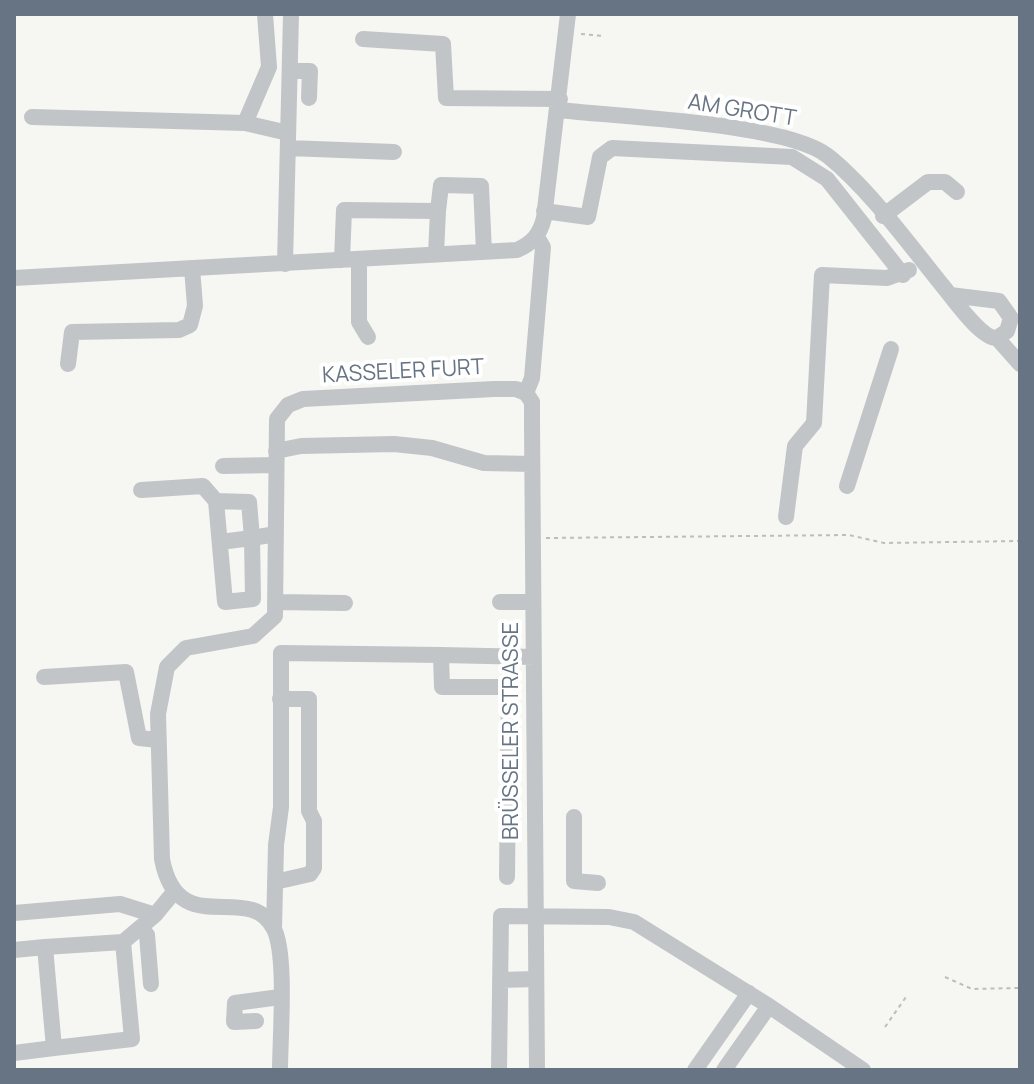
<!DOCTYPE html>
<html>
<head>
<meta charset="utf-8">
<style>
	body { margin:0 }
	#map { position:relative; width:1034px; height:1084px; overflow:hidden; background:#f6f6f3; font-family:Manrope,sans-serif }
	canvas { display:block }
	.frame { position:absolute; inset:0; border:16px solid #667483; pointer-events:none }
</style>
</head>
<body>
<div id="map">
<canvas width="1034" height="1084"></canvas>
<div class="frame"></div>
</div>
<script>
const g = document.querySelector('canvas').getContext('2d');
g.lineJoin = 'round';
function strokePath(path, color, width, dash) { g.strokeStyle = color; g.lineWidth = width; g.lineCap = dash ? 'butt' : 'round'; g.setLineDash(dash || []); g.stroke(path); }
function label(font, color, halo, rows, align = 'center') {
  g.font = font + ' Manrope,sans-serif'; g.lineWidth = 8; g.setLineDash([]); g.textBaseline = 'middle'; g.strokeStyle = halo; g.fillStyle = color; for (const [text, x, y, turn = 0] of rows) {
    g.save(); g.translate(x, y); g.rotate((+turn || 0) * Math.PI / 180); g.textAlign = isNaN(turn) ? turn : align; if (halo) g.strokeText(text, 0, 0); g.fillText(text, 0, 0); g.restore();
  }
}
strokePath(new Path2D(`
	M581 34 604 36
	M546 538 849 535 884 543 1020 541
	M945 977 972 989 1020 988
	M885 1027 906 997`), '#bbbdbf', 2, [4, 4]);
strokePath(new Path2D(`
	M363 39 443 44 446 98 560 99
	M290 71H310L309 98
	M559 110C618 117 787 123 828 156 869 189 909 244 942 285 953 298 981 339 997 338L1007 331 1011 318 999 301 950 295
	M32 117 245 123 288 133
	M245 123 269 67 265 14
	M288 148 394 152
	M438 211 441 185 481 186 484 252
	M544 211 588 217 600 157 612 148 792 157 827 179 903 275
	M883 216 928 182H945L957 192
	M359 259V322L368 337
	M342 260 344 210 438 211 436 254
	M285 264 291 14
	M14 278 517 250C533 243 540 234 544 218L568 14
	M997 338 1020 364
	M68 364 72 332 179 330 190 325 195 306 192 268
	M526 393 532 402V424L537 1070
	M526 393 532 378 543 247 537 237
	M276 451 301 446 394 444 432 448 484 463 532 464
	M223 466 276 465
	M847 486 891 349
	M141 490 203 486 216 501
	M786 517 795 446 814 423 822 275 887 278 909 270
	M220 542 252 538 253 599 225 602 216 501 249 502 252 538 276 534
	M277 602 345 603
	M500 602H533
	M509 657V687H442L441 655 534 657
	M44 677 126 672 139 738 158 740
	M574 817V881L598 883
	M507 877 509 687
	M275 882 310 874 314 868V821L309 811V699H280
	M14 913 120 904 155 915
	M140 928 147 935 151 984
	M274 929 276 845 281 807V653L441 655
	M123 942 45 947 54 1048 132 1039 123 942 155 915 174 892
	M14 950 45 947
	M500 980 536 979
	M256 1021 234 1022 235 1003 280 997
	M14 1053 54 1048
	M280 1070C280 1038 287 955 274 929 249 879 178 943 162 859L158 714 167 667 186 648 253 636 275 616 277 419 288 405 303 399 494 389H516L526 393
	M499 1070 501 916 609 917 634 922 769 1006 863 1070
	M695 1070 749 993
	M724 1070 769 1006`), '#c1c5c8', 16);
label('22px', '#667483', '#fff', [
	["AM GROTT",742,111,9],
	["KASSELER FURT",403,372,-3],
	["BRÜSSELER STRASSE",512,731,-90]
]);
</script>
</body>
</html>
